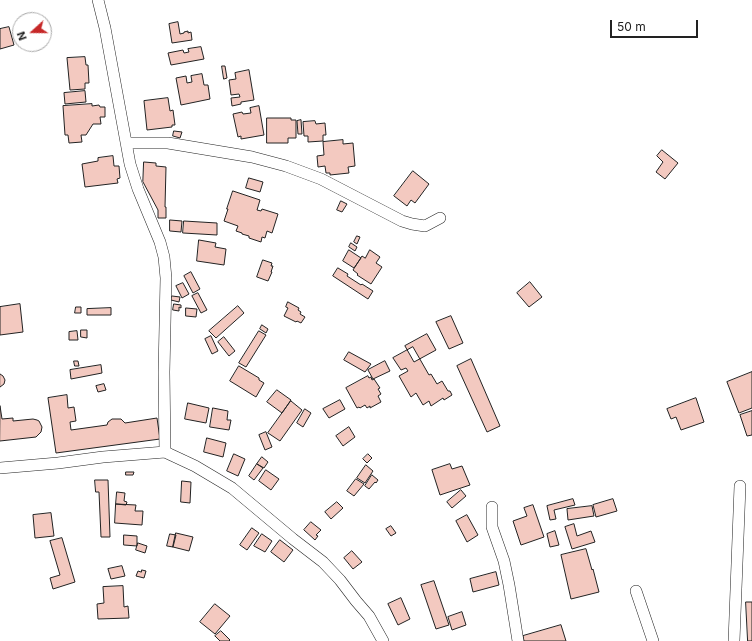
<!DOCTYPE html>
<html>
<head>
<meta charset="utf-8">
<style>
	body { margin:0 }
	#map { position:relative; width:752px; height:641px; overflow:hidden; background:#fff; font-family:Inter,sans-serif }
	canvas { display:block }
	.north { position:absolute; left:12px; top:12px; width:40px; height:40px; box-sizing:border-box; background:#fff; border:1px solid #a7a7a7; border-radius:50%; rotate:249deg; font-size:11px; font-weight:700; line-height:16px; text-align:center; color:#222 }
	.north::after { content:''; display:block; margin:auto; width:14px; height:18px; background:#c62828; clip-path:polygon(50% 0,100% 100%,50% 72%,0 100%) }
	.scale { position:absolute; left:610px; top:20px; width:88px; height:18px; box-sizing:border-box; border:2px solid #222; border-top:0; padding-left:5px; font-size:12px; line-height:14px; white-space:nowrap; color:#222; -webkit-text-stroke:3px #fff; paint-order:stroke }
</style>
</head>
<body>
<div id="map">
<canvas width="752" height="641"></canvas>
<div class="north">N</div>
<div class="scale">50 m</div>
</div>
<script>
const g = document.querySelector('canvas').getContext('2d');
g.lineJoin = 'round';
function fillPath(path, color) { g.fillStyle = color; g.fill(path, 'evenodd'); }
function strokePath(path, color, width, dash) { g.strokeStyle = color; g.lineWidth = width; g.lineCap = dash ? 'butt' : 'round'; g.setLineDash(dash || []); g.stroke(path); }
const building = new Path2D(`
	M178 22 180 34 184 33V32L188 31V33L191 32 192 40 172 43 169 24Z
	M9 27 14 45 0 49V29Z
	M201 47 204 59 171 65 168 53 183 50 184 53 189 52 188 49Z
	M85 57 86 65H88L89 83H85V89L70 90 67 58Z
	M222 66H225L227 78 224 79Z
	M249 70 254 100 241 102V104L232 106 231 98 240 97 239 94 231 95 229 80 236 79 235 73Z
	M202 74 204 85H208L210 99 181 105 176 78 186 76 187 83 192 82 191 76Z
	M85 91 86 102 65 104 64 93Z
	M168 98 170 111 173 110 175 125H172V127L147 130 144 101Z
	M92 104V106L99 105 100 107H105V117H100L101 124H93L86 135H81L82 142 69 143 68 135H65L63 106Z
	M259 106 264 135 241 139V136L238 137 233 114 242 112 243 114 251 113 250 108Z
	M267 118H291V120H296V138H288V143H267Z
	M301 120 302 134H298L297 121Z
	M315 121 316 124 325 123 326 135H323V141L308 142V136H304L303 122Z
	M174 131 182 132 180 138 173 136Z
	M343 140V144L353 143 355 166 348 167 349 173 330 175V173H326L325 166 318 167 317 156 324 155 323 142Z
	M662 150 678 163 665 179 656 172 663 162 657 156Z
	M113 156 114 166H119L120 178 117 179 118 183 85 187 82 164 98 161V158Z
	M144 162 156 163V166L166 167 165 207H166V218H158V210L143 182Z
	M413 171 429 184 415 203 411 200 407 206 394 196Z
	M249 178 263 182 260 192 246 188Z
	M233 191 260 200 257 210 261 211 262 209 278 214 272 233 267 231 265 238 262 237 261 242 249 238V236L242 234V233L236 231 238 226 224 221 228 209H227Z
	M341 201 347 204 342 212 337 210Z
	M170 220 182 221 181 232 170 231Z
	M184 221 217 223V235L183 233Z
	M357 236 360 237 357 244 354 242Z
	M199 240 216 243 215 247 226 249 224 265 197 261Z
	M351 243 357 247 355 251 349 247Z
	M349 250 361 258 354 268 343 261Z
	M370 250 380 257 376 263 382 267 371 284 357 275 358 274 353 270 362 256 365 258Z
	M263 260 272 263 271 266H273L271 272H272L268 281 257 277Z
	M338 268 348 274 347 276 361 285 362 284 373 291 368 299 333 276Z
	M191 272 200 289 193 293 184 276Z
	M530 282 542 297 529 307 517 293Z
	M183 283 189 294 182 298 176 286Z
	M198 293 207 310 201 313 192 296Z
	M172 296 180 297 179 302 171 300Z
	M288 302 299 308 298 310 301 312 300 314 305 317 301 323 297 321 296 322 284 316 288 308 286 307Z
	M20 304 23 332 0 335V307Z
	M174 304 181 305V308L179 307V311L173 310Z
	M238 306 244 313 216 338 209 331Z
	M76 307H81V313H75Z
	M111 308V315H87V309Z
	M186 308 197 309 196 317 186 316Z
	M451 316 463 343 449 349 436 322Z
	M262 325 268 329 266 333 260 329Z
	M81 330H87V338L81 337Z
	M77 331 78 340H69V332Z
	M259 331 266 335 246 367 239 363Z
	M427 334 436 350 414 362 405 346Z
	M211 336 218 351 212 354 205 339Z
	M224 337 235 351 229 356 218 342Z
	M413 347 429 375 431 374 437 384 442 381 448 391H450L452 395 444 400 443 398 431 406 429 401 423 405 416 393 411 397 399 376 408 371 406 368 401 370 393 358Z
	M349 352 371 364 365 372 344 360Z
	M471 359 500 426 487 432 457 366Z
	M74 361H78L79 366H75Z
	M385 361 390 371 373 379 368 370Z
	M101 365 102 373 71 379 70 370Z
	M239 366 259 378V380L264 383 256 397 230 381Z
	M752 372V408L739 413 727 382Z
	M0 374 3 376 5 380 4 384 0 387Z
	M368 376 369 378 371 377 372 380 374 379 380 388 378 389 381 394 378 396 381 402 370 408V406L367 408 365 405 360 408 359 407 357 408 346 388Z
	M104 384 106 390 98 392 96 386Z
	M277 390 291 400 282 413 267 402Z
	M67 395 68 408 74 407 76 421 70 422 71 430 107 425 108 422 112 419H121L125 423 157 418 160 439 56 453 48 398Z
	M696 398 704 422 681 430 676 417 671 419 667 409Z
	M340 400 345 409 329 418 323 409Z
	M291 401 302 410 280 441 268 433Z
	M188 403 209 408 206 423 185 419Z
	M0 406 2 419 13 418V421L33 419 37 420 39 421 42 427 41 432 36 437 0 441Z
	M213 408 228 411 227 420H231L229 430 210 427Z
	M305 409 311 413 303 427 297 423Z
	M752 411V435L747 436 740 415Z
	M349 427 355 437 343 446 336 436Z
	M266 432 272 447 265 450 259 435Z
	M207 438 226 443 223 457 204 452Z
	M234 454 245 459 238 476 227 471Z
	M368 454 372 458 367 463 363 459Z
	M262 457 268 462 264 468 257 464Z
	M257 464 263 468 254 480 249 476Z
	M450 464 452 469 462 466 470 485 440 495 432 470Z
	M366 465 373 471 365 483 357 478Z
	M266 470 279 479 271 490 259 481Z
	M126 472H134L133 475H126Z
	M372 475 378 480 376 483 375 482 369 489 365 486Z
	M356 479 364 484 354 496 347 491Z
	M95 480H108L110 537H101L99 492H96Z
	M182 481 191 482 190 503 181 502Z
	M461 490 466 496 452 508 447 502Z
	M117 492 125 493 124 501 127 502 126 505 116 504Z
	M573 499 575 505 554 510 556 519 550 520 547 506Z
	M613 499 617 511 596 517 593 505Z
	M337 502 343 508 331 519 325 512Z
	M116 504 136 505 135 511H143L142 525 115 523Z
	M533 505 544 537 521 545 513 521 527 516 524 508Z
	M592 506 594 516 568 520 567 509Z
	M51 513 54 536 35 538 33 515Z
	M467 515 478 535 467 542 456 521Z
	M311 522 321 530 316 535 318 536 315 540 304 530Z
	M574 524 577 536 591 531 595 542 572 549 565 527Z
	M391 526 396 533 391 536 386 529Z
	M252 528 259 533 247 550 240 545Z
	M555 531 559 545 550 547 547 534Z
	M176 533 193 537 189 551 173 547Z
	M170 534 176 535 173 547 167 546Z
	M262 534 272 541 265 552 254 546Z
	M124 535 137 536V546L124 545Z
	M62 538 75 582 53 589 50 578 60 575 50 541Z
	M280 540 293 550 284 562 271 552Z
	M138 543 147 546 145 553 136 550Z
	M586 549 592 570 593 569 599 592 571 599 561 555Z
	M352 551 362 562 353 569 344 558Z
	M122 566 125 576 111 579 108 569Z
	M142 570 146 571 144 578 136 576 138 571 141 572Z
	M496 572 499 585 473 592 470 579Z
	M434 581 449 625 436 629 421 585Z
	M123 586 124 607 128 606 129 618 98 619 97 604 104 603 103 587Z
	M401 598 410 619 398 625 388 604Z
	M746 602H752V641H748Z
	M215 604 230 616 215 634 200 622Z
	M462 612 466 625 452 630 448 617Z
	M561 625 566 641H524L523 636Z
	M221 631 230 640 229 641H220L215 636Z`);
fillPath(building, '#f3c9c0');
strokePath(building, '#222', 1);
const minor = new Path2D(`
	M98 0 105 28 130 164 138 189 160 242 164 257 166 278 164 372 165 452 195 466 232 488 293 539 323 562 340 580 356 601 369 616 383 641
	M127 143H168L252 157 286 166 321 179 402 221 412 224 425 226 440 218
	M0 468 58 463 103 457 165 452
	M492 507V527L504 561 509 585 518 641
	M636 591 653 641
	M734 641 740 486`);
strokePath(minor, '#222', 12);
strokePath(minor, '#fff', 11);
</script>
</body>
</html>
